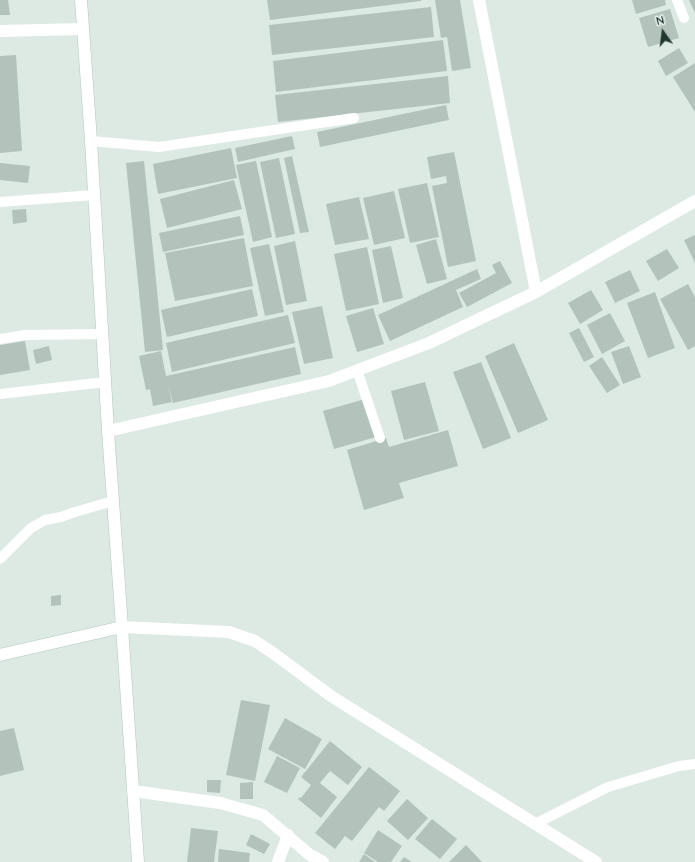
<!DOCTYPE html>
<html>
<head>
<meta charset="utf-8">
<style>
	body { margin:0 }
	#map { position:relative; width:695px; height:862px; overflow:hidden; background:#dde9e3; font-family:Quicksand,sans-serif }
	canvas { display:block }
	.north { position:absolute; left:643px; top:12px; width:40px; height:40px; -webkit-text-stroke:3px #edf6f1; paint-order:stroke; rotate:346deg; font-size:11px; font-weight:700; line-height:16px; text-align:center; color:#203730 }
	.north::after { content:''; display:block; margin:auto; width:14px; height:18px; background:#203730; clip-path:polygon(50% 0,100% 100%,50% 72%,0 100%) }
</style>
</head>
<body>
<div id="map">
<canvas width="695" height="862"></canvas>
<div class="north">N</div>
</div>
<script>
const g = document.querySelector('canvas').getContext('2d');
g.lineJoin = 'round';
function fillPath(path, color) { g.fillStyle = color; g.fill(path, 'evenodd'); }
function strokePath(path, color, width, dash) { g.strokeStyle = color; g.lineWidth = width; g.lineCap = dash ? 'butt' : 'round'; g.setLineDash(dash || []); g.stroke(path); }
fillPath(new Path2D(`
	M0 0H8L10 15H0Z
	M267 0H421V1L270 20Z
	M435 0H460L471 68 452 71 447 37 441 38Z
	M632 0H665L666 5 636 14Z
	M689 0H695V13Z
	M431 7 434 37 272 55 269 25Z
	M670 9 679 38 648 47 639 18Z
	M443 40 447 71 276 92 273 61Z
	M679 48 688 63 666 76 658 61Z
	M16 55 22 151 0 153V56Z
	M695 63V112L673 77Z
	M448 76 450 103 278 122 275 95Z
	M446 105 449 120 320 147 317 132Z
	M292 136 295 149 238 162 235 148Z
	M231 148 237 178 158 194 153 164Z
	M454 152 476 261 448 267 432 186 447 183 446 176 431 179 427 157Z
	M292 156 309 232 300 233 284 158Z
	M279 158 295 234 276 238 260 162Z
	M144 161 163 350 145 352 126 163Z
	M256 161 272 237 253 242 236 165Z
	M0 163 30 166 28 183 0 180Z
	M234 180 242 209 167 228 160 199Z
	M427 183 439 237 410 243 398 189Z
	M394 191 405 238 374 245 363 198Z
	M359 197 369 239 335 245 326 204Z
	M26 209 27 222 13 224 12 210Z
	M240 216 244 235 163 252 159 233Z
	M695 235V263L684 240Z
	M244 238 253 286 175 301 165 253Z
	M436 239 447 279 427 284 416 245Z
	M295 241 307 301 286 305 274 246Z
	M269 244 284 312 265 316 250 248Z
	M391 246 403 298 383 303 372 250Z
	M367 247 379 304 346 311 334 254Z
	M667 249 679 268 658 281 646 261Z
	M500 261 512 283 467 307 459 293 496 273 492 265Z
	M477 269 481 279 456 290 463 307 390 341 378 315Z
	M630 270 640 291 615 303 605 282Z
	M688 284 695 297V346L688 350 660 299Z
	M252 289 258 316 167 337 161 310Z
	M591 290 603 310 580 324 568 303Z
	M655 292 675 348 648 358 627 303Z
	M322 306 333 358 304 364 292 312Z
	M373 308 384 344 357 352 346 316Z
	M610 313 625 341 602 354 587 325Z
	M288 315 295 343 172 372 166 343Z
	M579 328 594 357 584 362 569 333Z
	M25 341 30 370 0 375V345Z
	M514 343 548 420 518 433 485 356Z
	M49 346 52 360 36 364 33 350Z
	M629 346 641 377 623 384 611 352Z
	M295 347 301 374 173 403 168 384 172 402 153 406 150 389 146 390 139 356 161 351 166 376Z
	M602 357 620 385 607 393 589 366Z
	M481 362 511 438 483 449 453 372Z
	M425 382 439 431 404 440 391 391Z
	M365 399 376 437 334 449 323 411Z
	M448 430 458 466 399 483 404 498 364 510 347 450 386 438 389 447Z
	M61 595V605L51 606V596Z
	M241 700 270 705 255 781 226 775Z
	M285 718 322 739 305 769 268 749Z
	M14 728 24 770 0 776V731Z
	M330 741 362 767 348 785 330 771 320 783 337 797 321 818 298 799 300 797 301 798 311 785 301 777Z
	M277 756 300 768 287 793 264 782Z
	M369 767 400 791 384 811 379 807 352 841 345 836 335 849 315 833Z
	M207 780H221L220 793 207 792Z
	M253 782V799H240V783Z
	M407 799 428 818 408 840 387 821Z
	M432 819 457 839 440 859 415 839Z
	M191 828 218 831 214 862H187Z
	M378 830 402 846 391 862H378L364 853Z
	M251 834 270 844 264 854 246 845Z
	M466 845 482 862H449Z
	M219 849 250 853 249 862H218Z
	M364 854 375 862H359Z
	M404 857 412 862H400Z`), '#b3c3bc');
const secondary = new Path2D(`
	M81 0 91 141 108 431 122 627 138 862
	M0 655 122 627`);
strokePath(secondary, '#b1c8bf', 13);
strokePath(new Path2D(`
	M677 0 684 18
	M91 141 159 147 354 118
	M0 202 94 195
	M0 339 25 335 102 334
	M357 370 380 438
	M0 394 105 382
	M0 559 31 528 45 520 61 517 75 512 113 501
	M535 824 608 787 679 766 695 764`), '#fff', 10);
strokePath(new Path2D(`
	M479 0 536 292
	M0 31 82 29
	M108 431 329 381 429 343 536 292 695 201
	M122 627 229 632 255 641 273 653 331 696 596 862
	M133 791 220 803 263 815 310 855 323 862
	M278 862 288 835`), '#fff', 12);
strokePath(secondary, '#fff', 12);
</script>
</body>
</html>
